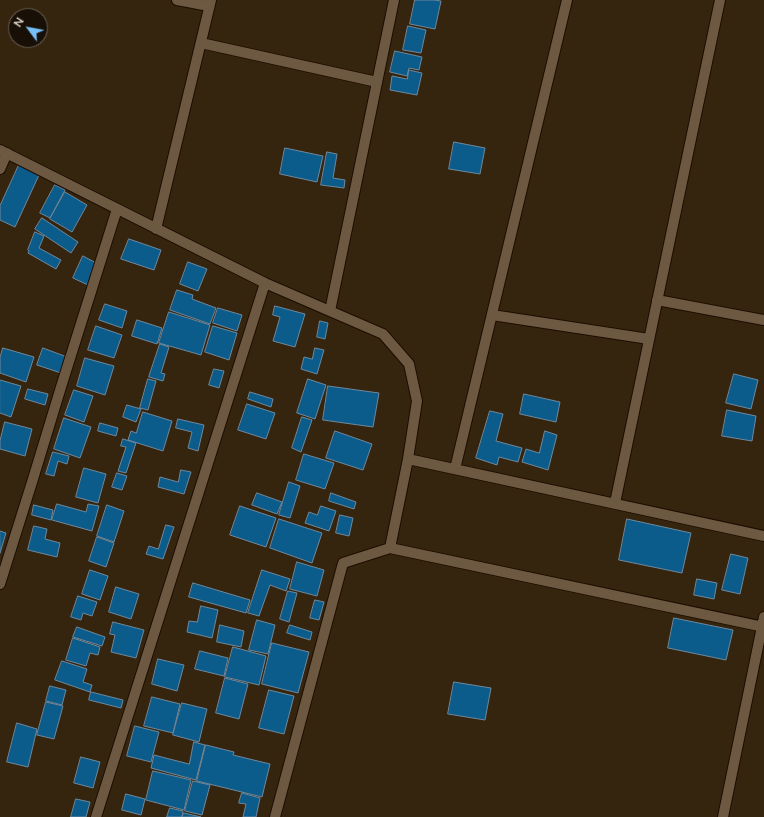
<!DOCTYPE html>
<html>
<head>
<meta charset="utf-8">
<style>
	body { margin:0 }
	#map { position:relative; width:764px; height:817px; overflow:hidden; background:#36250e; font-family:Lato,sans-serif }
	canvas { display:block }
	.north { position:absolute; left:8px; top:8px; width:40px; height:40px; box-sizing:border-box; background:#181007; border:1px solid #696055; border-radius:50%; rotate:302deg; font-size:11px; font-weight:700; line-height:16px; text-align:center; color:#e3d8ca }
	.north::after { content:''; display:block; margin:auto; width:14px; height:18px; background:#76c0f7; clip-path:polygon(50% 0,100% 100%,50% 72%,0 100%) }
</style>
</head>
<body>
<div id="map">
<canvas width="764" height="817"></canvas>
<div class="north">N</div>
</div>
<script>
const g = document.querySelector('canvas').getContext('2d');
g.lineJoin = 'round';
function fillPath(path, color) { g.fillStyle = color; g.fill(path, 'evenodd'); }
function strokePath(path, color, width, dash) { g.strokeStyle = color; g.lineWidth = width; g.lineCap = dash ? 'butt' : 'round'; g.setLineDash(dash || []); g.stroke(path); }
const building = new Path2D(`
	M415 0H434L441 1 435 29 410 24Z
	M408 26 426 30 421 53 403 50Z
	M395 51 422 57 419 70 409 68 407 76 390 72Z
	M409 70 422 73 417 95 390 90 392 76 407 79Z
	M454 142 485 148 480 174 449 169Z
	M285 148 323 156 317 182 280 174Z
	M327 152 337 154 333 178 345 180 344 188 321 185Z
	M19 165 39 175 15 227 0 220V206Z
	M55 185 65 190 50 218 40 213Z
	M65 192 87 205 72 232 50 219Z
	M42 218 78 242 71 253 35 229Z
	M35 232 44 236 39 248 61 260 56 269 28 253 29 251 28 250Z
	M129 239 161 250 154 270 121 259Z
	M83 256 98 264 88 285 73 278Z
	M188 262 207 269 198 291 180 284Z
	M177 290 193 295 192 299 216 308 210 324 170 310Z
	M105 304 127 311 122 328 99 320Z
	M275 306 305 314 295 347 273 341 280 317 273 315Z
	M218 308 242 315 237 331 213 323Z
	M169 312 210 325 201 355 159 343Z
	M137 320 162 328 157 344 132 336Z
	M320 321 328 323 325 339 317 337Z
	M96 326 122 335 114 358 88 350Z
	M213 326 237 333 229 360 205 352Z
	M160 344 169 347 161 373 165 374 163 381 149 377Z
	M3 348 34 357 26 382 0 373V358Z
	M43 348 67 357 61 373 37 365Z
	M315 348 324 350 317 374 301 369 304 357 312 359Z
	M85 358 114 366 105 395 77 386Z
	M214 369 224 371 219 388 209 385Z
	M734 374 758 380 751 409 726 403Z
	M148 379 156 381 148 410 140 408Z
	M308 379 326 385 315 419 297 413Z
	M0 380 21 386 11 417 0 413Z
	M328 386 379 393 373 427 323 420Z
	M28 389 48 394 45 405 25 399Z
	M74 390 93 396 84 422 65 415Z
	M250 392 273 399 271 407 248 399Z
	M524 394 560 402 556 422 520 414Z
	M247 404 275 413 266 439 238 430Z
	M127 405 141 409 136 422 123 417Z
	M727 410 756 416 752 441 722 436Z
	M490 411 503 414 496 441 522 448 518 462 499 457 497 465 476 458Z
	M143 412 172 421 163 451 128 440 131 431 136 433Z
	M302 417 312 420 301 452 292 448Z
	M64 418 91 427 80 458 54 449Z
	M178 419 204 425 198 451 188 448 192 432 176 428Z
	M5 422 32 429 25 456 0 449V441Z
	M100 423 118 428 116 436 98 431Z
	M335 431 372 444 363 470 326 458Z
	M545 431 557 435 548 470 522 462 526 449 539 453Z
	M123 439 136 443 126 473 118 471 126 447 121 446Z
	M53 452 69 456 67 464 58 461 54 476 46 474Z
	M304 454 334 463 325 489 296 480Z
	M84 468 106 474 98 503 76 497Z
	M181 470 191 472 184 494 158 487 160 477 178 482Z
	M117 473 127 476 122 490 112 487Z
	M289 482 300 486 290 518 279 515Z
	M257 493 282 502 277 514 252 505Z
	M331 493 356 502 354 509 329 501Z
	M57 504 86 512 88 504 99 506 92 531 52 520Z
	M34 505 53 510 51 520 32 515Z
	M107 505 124 511 114 542 97 536Z
	M240 506 276 518 266 547 230 535Z
	M321 506 336 511 329 531 305 523 309 512 317 515Z
	M340 515 353 518 349 536 336 533Z
	M279 519 322 533 312 563 270 548Z
	M627 519 691 533 682 573 619 560Z
	M166 525 174 527 163 559 146 554 149 546 158 549Z
	M34 526 47 529 45 539 60 543 57 557 28 550Z
	M0 531 6 533 0 553Z
	M97 537 114 543 106 567 89 561Z
	M731 554 748 558 740 594 722 590Z
	M297 562 324 570 317 596 290 589Z
	M90 570 108 576 100 600 82 594Z
	M262 570 290 579 286 591 270 585 259 616 248 613Z
	M697 579 717 583 714 599 694 595Z
	M193 583 250 600 246 613 189 597Z
	M116 587 139 594 131 619 109 612Z
	M288 591 297 593 289 622 280 619Z
	M78 596 97 602 92 616 83 613 81 620 71 617Z
	M315 600 324 602 319 620 310 618Z
	M201 606 218 610 212 638 187 632 189 621 197 622Z
	M674 618 733 630 726 660 668 648Z
	M257 620 275 625 268 654 249 650Z
	M113 622 144 630 136 658 111 652 115 635 110 634Z
	M220 625 244 631 241 647 217 642Z
	M290 625 312 632 310 640 287 633Z
	M77 627 105 637 102 646 73 637Z
	M73 638 100 647 98 655 90 653 86 666 66 660Z
	M272 643 309 652 298 693 262 684Z
	M233 647 266 656 259 685 225 677Z
	M200 651 228 658 224 676 195 669Z
	M158 659 184 665 177 691 152 684Z
	M62 661 87 669 83 682 92 685 90 692 55 680Z
	M225 678 248 684 239 719 216 713Z
	M454 682 491 688 485 720 448 714Z
	M50 686 66 690 62 705 46 701Z
	M269 690 294 696 284 734 259 728Z
	M91 692 123 700 121 708 89 700Z
	M152 697 180 704 173 733 144 726Z
	M46 702 63 706 54 739 37 735Z
	M182 703 207 709 199 742 173 735Z
	M17 723 37 729 28 767 7 762Z
	M135 726 159 732 151 762 127 756Z
	M194 742 205 745 196 780 151 768 154 755 189 764Z
	M206 745 234 752 233 755 270 764 262 797 197 781Z
	M81 757 100 762 93 788 74 783Z
	M153 771 191 780 184 810 146 800Z
	M193 781 210 785 202 815 185 811Z
	M242 793 260 798 256 817H243L246 804 239 803Z
	M126 794 145 799 141 815 122 810Z
	M76 799 90 802 86 817H71Z
	M170 808 183 811 182 817H167Z
	M184 813 201 817H182Z`);
fillPath(building, '#0c5c8b');
strokePath(building, '#6e889d', 1);
const street = new Path2D(`
	M177 0 209 6
	M201 43 377 82
	M0 150 265 283 383 334 409 364 417 401 408 459 390 548 343 563 275 817
	M0 169 7 153
	M156 229 211 0
	M657 300 764 320
	M330 311 394 0
	M492 315 649 339
	M408 459 764 536
	M455 469 567 0
	M615 503 720 0
	M390 548 764 627
	M0 584 33 479 61 387 117 209
	M96 817 265 283
	M723 817 764 617`);
strokePath(street, '#1d0d00', 12);
strokePath(street, '#6d5942', 10);
</script>
</body>
</html>
